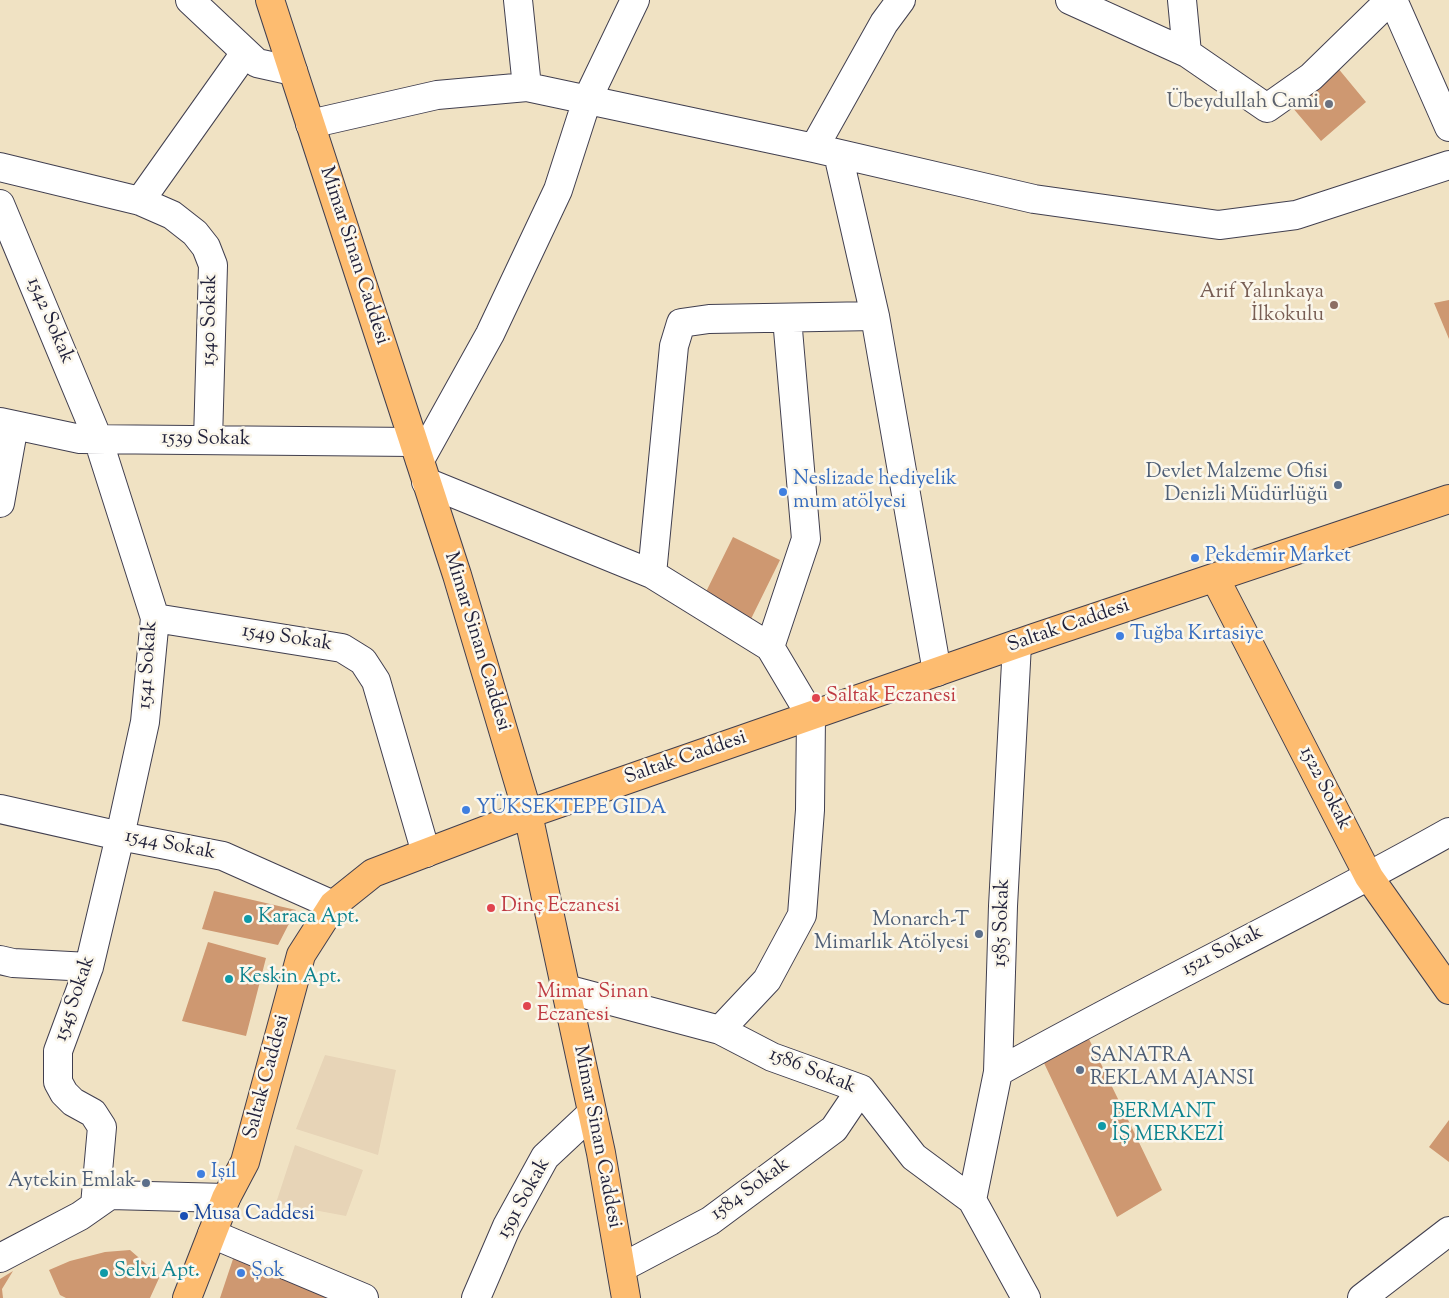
<!DOCTYPE html>
<html>
<head>
<meta charset="utf-8">
<style>
	body { margin:0 }
	canvas { display:block; background:#f0e2c3 }
</style>
</head>
<body>
<canvas width="1449" height="1298"></canvas>
<script>
const g = document.querySelector('canvas').getContext('2d');
g.lineJoin = 'round';
function fillPath(path, color) { g.fillStyle = color; g.fill(path, 'evenodd'); }
function strokePath(path, color, width, dash) { g.strokeStyle = color; g.lineWidth = width; g.lineCap = dash ? 'butt' : 'round'; g.setLineDash(dash || []); g.stroke(path); }
function label(font, color, halo, rows, align = 'center') {
  g.font = font + ' "Sorts Mill Goudy",serif'; g.lineWidth = 5; g.setLineDash([]); g.textBaseline = 'middle'; g.strokeStyle = halo; g.fillStyle = color; for (const [text, x, y, turn = 0] of rows) {
    g.save(); g.translate(x, y); g.rotate((+turn || 0) * Math.PI / 180); g.textAlign = isNaN(turn) ? turn : align; if (halo) g.strokeText(text, 0, 0); g.fillText(text, 0, 0); g.restore();
  }
}
fillPath(new Path2D(`
	M325 1055 396 1070 378 1155 296 1129Z
	M295 1145 363 1170 346 1216 276 1203Z`), '#e7d4b7');
fillPath(new Path2D(`
	M1337 67 1366 102 1321 141 1292 107Z
	M1449 300V339L1434 303Z
	M733 537 780 560 749 623 702 600Z
	M214 891 296 910 278 945 202 929Z
	M208 942 266 958 246 1036 182 1021Z
	M1089 1039 1162 1190 1117 1217 1044 1063Z
	M1449 1120V1162L1429 1147Z
	M130 1250 160 1276 150 1298H66L60 1295 49 1270 70 1261 105 1252Z
	M234 1256 344 1298H220Z
	M13 1271 2 1289 3 1298H0V1279Z`), '#ce9871');
const minor = new Path2D(`
	M190 0 257 63 293 71
	M518 0 527 87
	M1070 0 1187 53 1267 108 1311 77 1390 0
	M1182 0 1187 53
	M1393 0 1449 127
	M310 124 437 95 527 87 814 148 1034 199 1219 225 1296 215 1449 165
	M814 148 884 23 901 0
	M838 154 875 316 937 672
	M0 167 140 201 172 215 195 233 206 247 213 265 208 440
	M140 201 245 53
	M0 204 98 439 155 618 145 722 120 836 89 967 58 1051V1082L64 1093 73 1102 93 1113 102 1127 95 1205
	M0 422 80 439 414 442
	M420 460 490 334 558 190 587 100 635 0
	M426 482 652 574 770 647 811 716 810 810 802 915 767 980 720 1030
	M0 503 14 425
	M652 574 674 346 681 323 709 319 875 316
	M155 618 342 648 363 661 376 681 426 853
	M770 647 806 539 787 318
	M0 809 120 836 223 856 333 905
	M0 960 13 963 89 967
	M566 989 720 1030 772 1057 861 1089 914 1157 972 1200 1026 1298
	M998 1072C1146 989 1300 916 1449 832
	M972 1200 998 1072 1003 906 1017 644
	M212 1234 364 1298
	M0 1258 80 1216 110 1195 226 1198
	M621 1268 710 1221 834 1129 861 1089
	M476 1298 507 1226 545 1157 592 1113
	M1362 1298 1449 1231`);
const major = new Path2D(`
	M270 0 457 575 528 814 601 1153 626 1298
	M1215 578 1369 877 1449 990
	M187 1298 226 1198 245 1162 301 955 333 905 373 873 528 814 1034 638 1449 499`);
strokePath(minor, '#413f4f', 30);
strokePath(major, '#413f4f', 30);
strokePath(minor, '#fff', 28);
strokePath(major, '#fdbc70', 28);
for (const [x, y, r, color] of [
	[1329,104,5,"#6b7280"],
	[1334,305,5,"#8d6e63"],
	[1338,485,5,"#5c6f8a"],
	[783,492,5,"#3f7fe0"],
	[1195,558,5,"#3f7fe0"],
	[1120,636,5,"#3f7fe0"],
	[816,698,5,"#e0444e"],
	[466,810,5,"#3f7fe0"],
	[491,908,5,"#e0444e"],
	[248,919,5,"#0f9aa8"],
	[979,934,5,"#5c6f8a"],
	[229,979,5,"#0f9aa8"],
	[527,1006,5,"#e0444e"],
	[1080,1070,5,"#5c6f8a"],
	[1102,1126,5,"#0f9aa8"],
	[201,1174,5,"#3f7fe0"],
	[146,1183,5,"#5c6f8a"],
	[184,1216,5,"#1a4fb4"],
	[104,1273,5,"#0f9aa8"],
	[241,1273,5,"#3f7fe0"]
]) { const dot = new Path2D(); dot.arc(x, y, r, 0, 2 * Math.PI); g.fillStyle = color; g.fill(dot); strokePath(dot, '#fbf7ec', 2); }
label('20px', '#5b616d', '#fbf7ec', [
	["Übeydullah Cami",1319,104]
], 'right');
label('20px', '#22223b', '#fbf7ec', [
	["Mimar Sinan Caddesi",353,256,72],
	["1540 Sokak",211,320,-89],
	["1542 Sokak",49,321,67],
	["1539 Sokak",206,440,1],
	["Saltak Caddesi",1069,627,-19],
	["1549 Sokak",287,639,9],
	["Mimar Sinan Caddesi",476,642,73],
	["1541 Sokak",149,665,-86],
	["Saltak Caddesi",686,759,-19],
	["1522 Sokak",1324,789,63],
	["1544 Sokak",170,846,11],
	["1585 Sokak",1003,923,-88],
	["1521 Sokak",1223,952,-27],
	["1545 Sokak",76,999,-71],
	["1586 Sokak",812,1072,22],
	["Saltak Caddesi",268,1077,-75],
	["Mimar Sinan Caddesi",596,1137,79],
	["1584 Sokak",751,1190,-36],
	["1591 Sokak",525,1199,-61]
]);
label('20px', '#785e54', '#fbf7ec', [
	["Arif Yalınkaya",1324,294],
	["İlkokulu",1324,317]
], 'right');
label('20px', '#4e5e75', '#fbf7ec', [
	["Devlet Malzeme Ofisi",1328,474],
	["Denizli Müdürlüğü",1328,497],
	["Monarch-T",969,922],
	["Mimarlık Atölyesi",969,945],
	["SANATRA",1090,1058,"left"],
	["REKLAM AJANSI",1090,1081,"left"],
	["Aytekin Emlak",136,1183]
], 'right');
label('20px', '#366cbe', '#fbf7ec', [
	["Neslizade hediyelik",793,481],
	["mum atölyesi",793,504],
	["Pekdemir Market",1205,558],
	["Tuğba Kırtasiye",1130,636],
	["YÜKSEKTEPE GIDA",476,810],
	["Işıl",211,1174],
	["Şok",251,1273]
], 'left');
label('20px', '#be3a42', '#fbf7ec', [
	["Saltak Eczanesi",826,698],
	["Dinç Eczanesi",501,908],
	["Mimar Sinan",537,994],
	["Eczanesi",537,1017]
], 'left');
label('20px', '#0d838f', '#fbf7ec', [
	["Karaca Apt.",258,919],
	["Keskin Apt.",239,979],
	["BERMANT",1112,1114],
	["İŞ MERKEZİ",1112,1137],
	["Selvi Apt.",114,1273]
], 'left');
label('20px', '#164399', '#fbf7ec', [
	["Musa Caddesi",194,1216]
], 'left');
</script>
</body>
</html>
